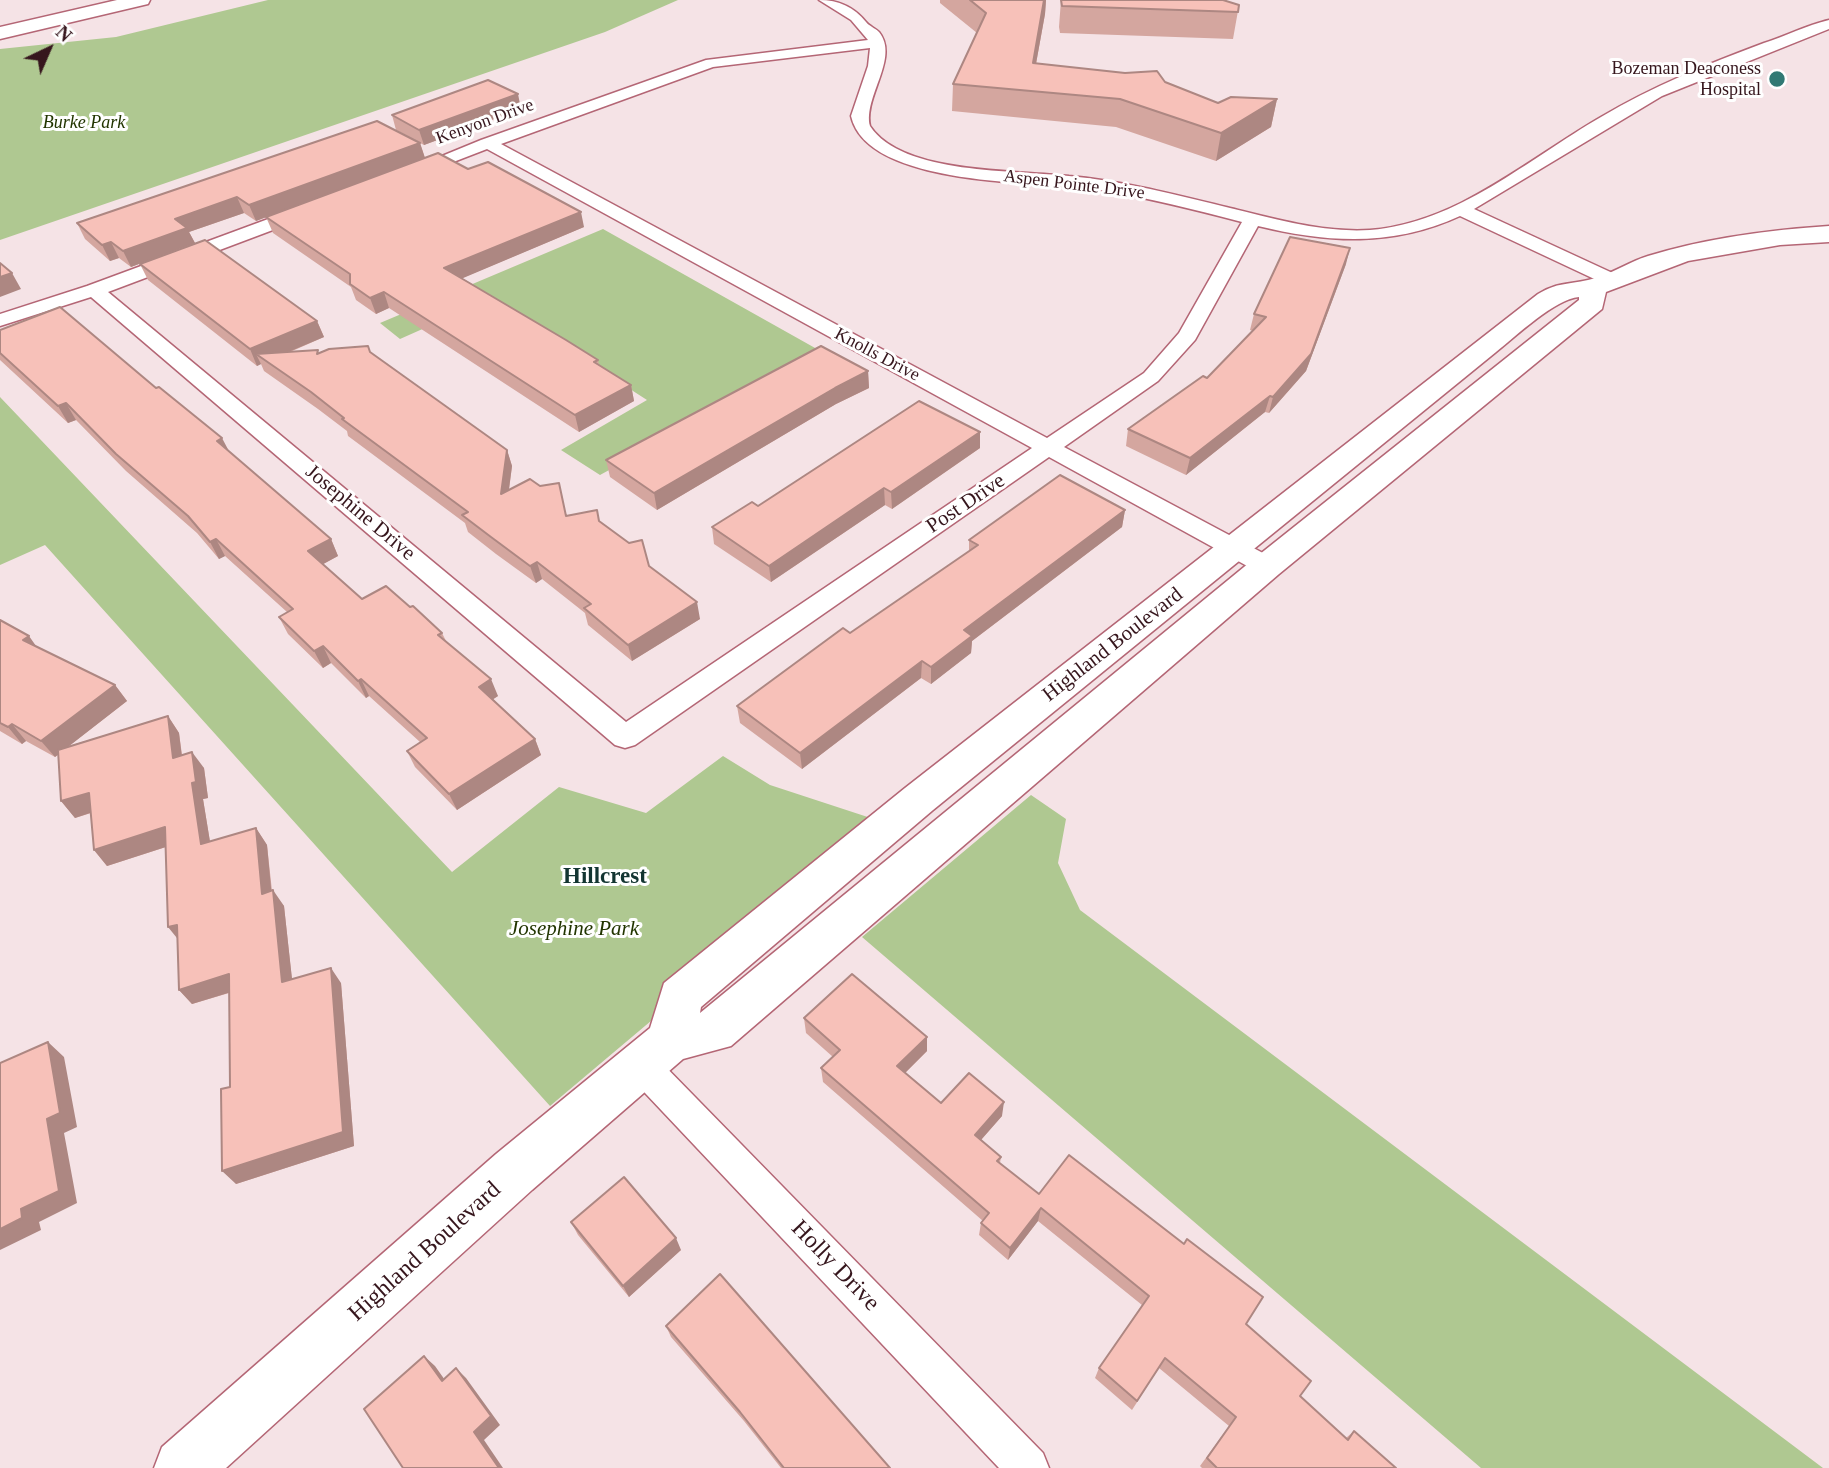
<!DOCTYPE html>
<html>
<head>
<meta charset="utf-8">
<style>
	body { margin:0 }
	#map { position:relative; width:1829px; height:1468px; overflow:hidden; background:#f5e3e6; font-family:"Times New Roman",serif }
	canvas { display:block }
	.north { position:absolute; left:14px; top:14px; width:70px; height:70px; -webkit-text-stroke:5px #fff; paint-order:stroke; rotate:44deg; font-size:19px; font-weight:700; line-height:28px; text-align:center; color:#36161d }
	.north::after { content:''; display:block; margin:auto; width:24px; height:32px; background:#36161d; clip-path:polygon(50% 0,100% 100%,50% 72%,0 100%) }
</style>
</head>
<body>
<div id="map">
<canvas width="1829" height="1468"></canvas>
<div class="north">N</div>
</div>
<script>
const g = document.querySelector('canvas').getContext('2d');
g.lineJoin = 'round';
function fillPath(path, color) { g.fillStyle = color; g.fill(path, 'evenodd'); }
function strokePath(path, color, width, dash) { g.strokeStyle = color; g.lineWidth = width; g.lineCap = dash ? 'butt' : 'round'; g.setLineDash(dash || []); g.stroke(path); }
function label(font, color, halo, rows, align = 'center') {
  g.font = font + ' "Times New Roman",serif'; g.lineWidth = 6; g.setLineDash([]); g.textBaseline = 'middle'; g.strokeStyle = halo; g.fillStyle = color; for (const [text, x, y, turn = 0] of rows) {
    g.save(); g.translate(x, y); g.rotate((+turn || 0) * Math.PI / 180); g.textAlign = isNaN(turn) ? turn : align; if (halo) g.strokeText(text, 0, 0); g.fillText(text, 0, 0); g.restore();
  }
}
fillPath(new Path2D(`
	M268 0H678L605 32 0 240V49L116 37Z
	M603 229 824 353 600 475 561 450 647 400 490 299 400 339 380 323Z
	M0 397 452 872 559 787 646 813 723 756 770 785 886 823 550 1106 45 545 0 565Z
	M1031 795 1066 819 1058 863 1080 910 1823 1468H1481L862 937Z`), '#afc891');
const street = new Path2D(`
	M819 0C839 0 854 7 866 22 869 26 875 28 879 32 900 58 863 97 870 126 902 175 1017 170 1069 176 1124 181 1177 195 1230 208 1276 219 1323 233 1370 230 1458 223 1528 159 1601 117 1653 86 1708 64 1764 43 1786 36 1807 25 1829 20V29L1662 96 1474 209 1619 276 1622 280 1619 284H1605L1460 216C1393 247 1328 243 1258 226L1195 340 1158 381 1064 447 1276 560 1279 566 1276 572H1258L1049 457 635 745 625 748 615 745 91 297 0 326V314L87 286 298 208H310L313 212 310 216 108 292 626 722 1032 448 487 149 417 176H405L403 172 481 140 706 60 868 40 851 20ZM870 48 868 66 851 116C867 188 1042 181 1101 190 1149 198 1196 210 1242 222L1179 333 1144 373 1047 438 501 144 713 67Z
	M641 1049 653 1054 1043 1453 1049 1468H999L629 1076 624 1065 629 1054Z`);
const secondary = new Path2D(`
	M117 0H150L148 4 0 39V27Z
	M1829 226V242L1780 245 1688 261 1606 292 1602 309 1279 574 731 1046 683 1059 532 1190 226 1468H154L162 1447 496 1154 650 1028 664 983 905 788 1538 294C1558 282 1567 285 1588 280 1609 276 1628 262 1648 256 1706 238 1769 230 1829 226ZM1579 297V300L1255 558 700 1013 701 1007 933 810 1496 352C1516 336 1555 299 1579 297Z`);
strokePath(street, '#b46675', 3);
strokePath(secondary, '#b46675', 3);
fillPath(street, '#fff');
fillPath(secondary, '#fff');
fillPath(new Path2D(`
	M940 0H1046L1045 14 1036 64 1165 82 1218 103 1277 99 1271 127 1216 161 1116 127 952 111 953 84 977 33 940 3Z
	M1061 0 1239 5 1233 39 1060 33 1059 27Z
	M521 109 424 145 420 143 425 158 468 169 584 227 462 278 598 360 599 365 631 385 634 401 579 432 389 308 376 314 356 300 351 287 273 233 266 217 256 221 244 213 189 232 195 243 317 321 324 337 290 352 319 353 370 352 507 450 512 466 509 490 567 515 599 521 649 566 700 619 632 661 588 625 585 613 542 579 536 583 496 554 468 532 465 523 348 436 347 431 318 409 264 371 261 364 257 366 148 280 140 264 154 258 131 267 119 258 110 261 85 239 77 223 419 142 396 130 392 115Z
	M1346 264 1306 371 1269 413 1265 412 1186 475 1126 446 1128 429 1207 378 1253 331 1250 330 1254 314Z
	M0 330 229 451 331 539 338 556 323 564 362 599 410 607 442 633 446 641 498 696 493 699 535 739 541 755 457 810 415 767 407 751 420 742 369 696 366 698 331 663 323 668 288 634 279 617 287 612 225 556 219 559 197 533 126 471 76 420 68 423 0 360Z
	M868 371 869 388 836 404 657 510 610 477 606 460Z
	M980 432V448L892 509 885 505 771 582 714 544 712 527 758 506Z
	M1125 510 1122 527 972 641 971 653 931 684 921 678 802 769 740 723 737 706 850 633 969 552V540Z
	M0 620 37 647 115 685 127 701 69 746 168 716 179 733 182 755 204 768 208 798 203 799 210 842 256 828 267 845 272 891 284 906 292 980 341 983 354 1146 236 1184 230 1087 229 993 192 1004 179 990 177 938 166 847 107 866 94 850 91 813 75 818 61 801 58 755 55 757 26 741 22 744 0 731Z
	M804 1018 927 1037V1051L905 1073 941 1103 1002 1116 981 1140 1001 1157 1000 1163 1039 1194 1246 1324 1300 1396 1346 1438 1354 1431 1396 1468H1202L1200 1466 1229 1426 1159 1368 1132 1410 1095 1378 1099 1368 1142 1305 1038 1221 1008 1260 979 1235 981 1223 983 1221 823 1082 821 1068 833 1057 806 1033Z
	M571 1222 681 1250 629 1297 578 1235Z
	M666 1326 890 1468H781L744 1421 671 1337Z`), '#d4a69f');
fillPath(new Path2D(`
	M1044 0H1046L1045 14 1031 91 1033 63Z
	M518 94 521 109 424 145 419 130Z
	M1277 99 1271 127 1216 161 1221 133Z
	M420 143 425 158 256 221 249 205Z
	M237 197 244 213 189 232 195 243 131 267 123 251 175 219Z
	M581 212 584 227 449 284 444 268Z
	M111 242 119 258 110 261 102 245Z
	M1350 248 1346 264 1306 371 1269 413 1273 397Z
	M12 273 21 289 0 297V277Z
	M384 292 389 308 376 314 370 298Z
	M317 321 324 337 267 361 256 354 261 364 257 366 250 349Z
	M868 371 869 388 836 404 657 510 654 493 835 388Z
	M631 385 634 401 579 432 575 415Z
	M1270 396 1265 412 1186 475 1190 458Z
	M66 403 76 420 68 423 58 406Z
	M980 432V448L892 509 891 492Z
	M222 438 231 455 217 441Z
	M507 450 512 466 506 511 501 494Z
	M884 488 885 505 771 582 769 566Z
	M1125 510 1122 527 972 641 971 653 931 684V667L964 630Z
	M216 539 225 556 219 559 210 542Z
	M331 539 338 556 316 568 308 551Z
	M537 562 542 579 536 583 530 566Z
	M697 602 700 619 632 661 628 645Z
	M29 636 41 653 23 640Z
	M323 646 331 663 323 668 314 651Z
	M922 661 921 678 802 769 800 753Z
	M361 679 369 696 366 698 358 681Z
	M491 679 498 696 486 704 479 687Z
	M115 685 127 701 55 757 41 741Z
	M168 716 179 733 184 774 173 758Z
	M12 724 26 741 22 744 8 727Z
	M535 739 541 755 457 810 449 794Z
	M192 752 204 768 208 798 203 799 213 860 201 844 192 783Z
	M89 793 102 809 75 818 61 801Z
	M165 827 178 843 107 866 94 850Z
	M256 828 267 845 273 909 262 894Z
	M273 890 284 906 294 997 282 982Z
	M177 925 181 943 168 927Z
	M331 968 341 983 354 1146 236 1184 222 1171Z
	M229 974 241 989 192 1004 179 990Z
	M927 1037V1051L898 1080 897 1066Z
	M48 1042 64 1057 77 1127 64 1133 77 1203 39 1222 41 1230 0 1250V1229L21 1209 47 1119Z
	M1004 1102 1002 1116 973 1149 975 1135Z
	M1041 1208 1038 1221 1008 1260 1010 1248Z
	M676 1238 681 1250 629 1297 623 1286Z
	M424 1356 435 1366 452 1390 442 1381Z
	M456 1368 466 1378 500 1425 484 1440 503 1468H499L474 1432Z`), '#ad8782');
const building = new Path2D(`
	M970 0H1044L1033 63 1125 73 1157 71 1165 82 1218 103 1231 97 1277 99 1221 133 1120 99 953 84 986 13Z
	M1061 0H1223L1239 5 1238 12 1062 6Z
	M488 80 518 94 419 130 392 115Z
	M377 121 420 143 249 205 237 197 175 219 187 228 123 251 111 242 102 245 77 223Z
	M438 153 468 169 488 162 581 212 444 268 566 340 598 360 594 362 631 385 575 415 384 292 370 298 350 284V274L266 217Z
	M1290 237 1350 248 1311 354 1273 397 1270 396 1190 458 1128 429 1203 376 1207 378 1266 317 1254 314Z
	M205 240 317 321 250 349 140 264Z
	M0 263 12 273 0 277Z
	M60 307 156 388 159 387 222 438 217 441 331 539 308 551 362 599 386 586 410 607 413 606 442 633 438 635 491 679 479 687 535 739 449 794 407 751 427 738 361 679 358 681 323 646 314 651 279 617 293 609 216 539 210 542 188 516 116 454 66 403 58 406 0 353V330Z
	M368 346 370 352 507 450 501 494 530 479 540 486 559 483 566 516 597 510 599 521 629 543 642 540 649 566 697 602 628 645 584 608 591 604 537 562 530 566 491 537 462 515 468 512 342 419 344 418 311 392 256 354 318 350 317 354 329 349Z
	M821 346 868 371 835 388 654 493 606 460Z
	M919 401 980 432 891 492 884 488 769 566 712 527 752 502 758 506Z
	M1060 475 1125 510 964 630 972 636 931 667 922 661 800 753 737 706 843 628 850 633 978 545 969 540Z
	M0 620 29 636 23 640 115 685 41 741 12 724 8 727 0 723Z
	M168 716 173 758 192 752 196 782 192 783 201 844 256 828 262 894 273 890 282 982 331 968 343 1132 222 1171 221 1089 230 1087 229 974 179 990 177 925 168 927 165 827 94 850 89 793 61 801 58 750Z
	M852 974 927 1037 897 1066 941 1103 969 1073 1004 1102 975 1135 1001 1157 997 1161 1039 1194 1069 1155 1184 1244 1187 1239 1263 1297 1246 1324 1311 1381 1300 1396 1348 1440 1354 1431 1396 1468H1217L1207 1458 1236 1417 1165 1358 1137 1401 1099 1368 1149 1296 1041 1208 1010 1248 981 1223 989 1213 821 1068 840 1050 804 1018Z
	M48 1042 60 1113 47 1119 59 1191 21 1209 22 1218 0 1229V1063Z
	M624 1177 676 1238 623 1286 571 1222Z
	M720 1274 890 1468H784L740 1412 666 1326Z
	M424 1356 442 1381 456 1368 491 1416 474 1432 499 1468H403L364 1409Z`);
fillPath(building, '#f7c1b9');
strokePath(building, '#ad8782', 2);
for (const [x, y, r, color] of [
	[1777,79,9,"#317974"]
]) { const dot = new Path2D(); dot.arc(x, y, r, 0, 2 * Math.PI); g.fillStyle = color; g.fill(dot); strokePath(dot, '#fff', 2.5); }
label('18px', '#36161d', '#fff', [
	["Bozeman Deaconess",1761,69],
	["Hospital",1761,90]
], 'right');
label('18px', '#36161d', '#fff', [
	["Kenyon Drive",485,122,-20],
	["Aspen Pointe Drive",1074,185,7],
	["Knolls Drive",877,355,28]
]);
label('italic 18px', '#223500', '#fff', [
	["Burke Park",84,123]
]);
label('21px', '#36161d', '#fff', [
	["Post Drive",966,504,-34],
	["Josephine Drive",360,513,40],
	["Highland Boulevard",1113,645,-38]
]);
label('italic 21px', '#223500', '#fff', [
	["Josephine Park",574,929]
]);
label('bold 23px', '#133532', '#fff', [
	["Hillcrest",605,877]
]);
label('24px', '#36161d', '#fff', [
	["Highland Boulevard",425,1252,-42],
	["Holly Drive",835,1266,46]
]);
</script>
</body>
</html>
